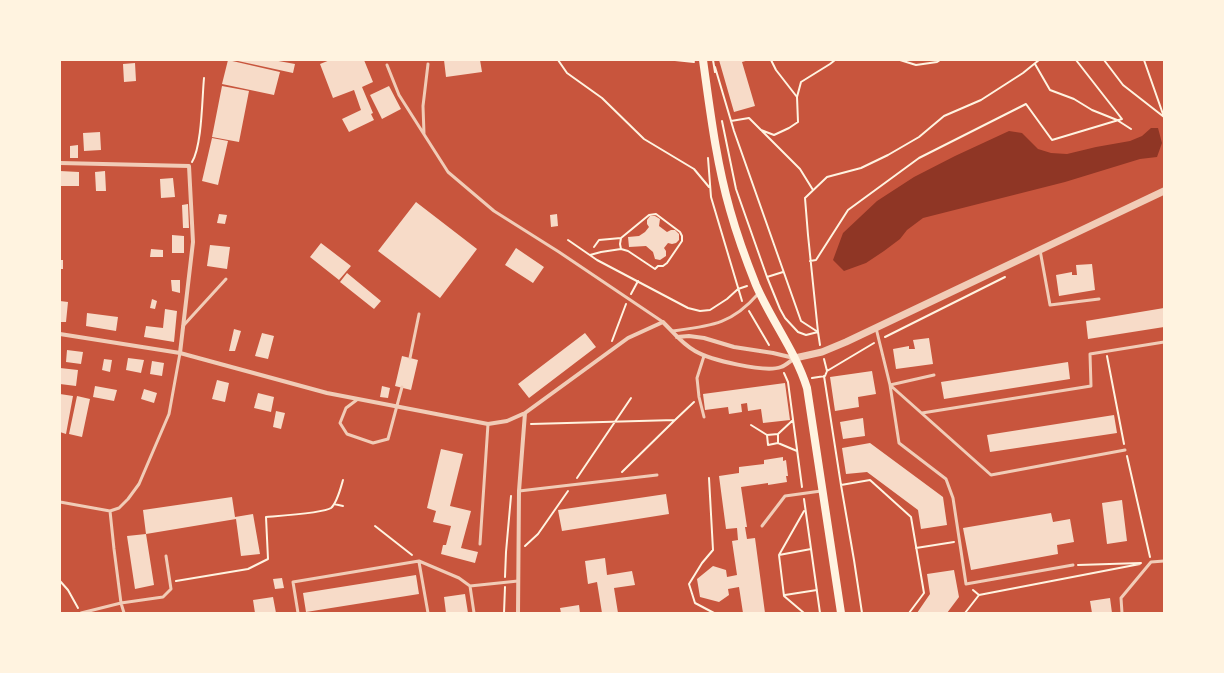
<!DOCTYPE html>
<html>
<head>
<meta charset="utf-8">
<style>
	body { margin:0 }
	#map { position:relative; width:1224px; height:673px; overflow:hidden; background:#c8553d; font-family:"Sofia Sans Condensed",sans-serif }
	canvas { display:block }
	.frame { position:absolute; inset:0; border:61px solid #fff3e0; pointer-events:none }
</style>
</head>
<body>
<div id="map">
<canvas width="1224" height="673"></canvas>
<div class="frame"></div>
</div>
<script>
const g = document.querySelector('canvas').getContext('2d');
g.lineJoin = 'round';
function fillPath(path, color) { g.fillStyle = color; g.fill(path, 'evenodd'); }
function strokePath(path, color, width, dash) { g.strokeStyle = color; g.lineWidth = width; g.lineCap = dash ? 'butt' : 'round'; g.setLineDash(dash || []); g.stroke(path); }
fillPath(new Path2D(`
	M1151 128H1158L1162 143 1157 157 1140 159 1065 182 923 218 907 230 900 239 884 251 866 263 844 271 833 260 843 233 877 201 914 177 955 156 1009 131 1022 133 1038 149 1051 153 1067 154 1096 147 1130 141 1142 136Z`), '#8f3625');
fillPath(new Path2D(`
	M228 60 280 72 274 95 222 84Z
	M238 60H273L295 64 293 73 238 61Z
	M330 60H364L373 82 362 87 373 113 371 114 374 120 349 132 342 119 361 110 354 90 333 98 320 64Z
	M444 60H480L482 72 446 77Z
	M719 60H749L742 62 755 106 734 112Z
	M135 63 136 81 124 82 123 64Z
	M222 86 249 91 239 142 212 137Z
	M389 86 401 109 382 119 370 95Z
	M100 132 101 150 84 151 83 133Z
	M212 138 228 141 218 185 202 181Z
	M78 145V158H70V146Z
	M60 171 79 172V186H60Z
	M105 171 106 191H96L95 172Z
	M173 178 175 197 161 198 160 179Z
	M416 202 477 249 440 298 378 251Z
	M188 204 189 228H183L182 205Z
	M219 214 227 215 225 224 217 223Z
	M557 214 558 226 551 227 550 215Z
	M650 216H655L660 219 659 226 667 232 671 230H675L679 234V240L676 243 672 244 668 243 664 248 666 251V256L660 260 655 259 653 252 646 246 629 247 628 237 639 236 645 232 649 227 647 224V220Z
	M172 235 184 236V253H172Z
	M321 243 351 266 339 280 310 257Z
	M210 245 230 247 227 269 207 266Z
	M516 248 544 267 533 283 505 265Z
	M151 249 163 250V257H150Z
	M60 260H63V269H60Z
	M1092 264 1095 290 1059 296 1056 275 1072 272V275H1077L1076 265Z
	M347 273 381 301 374 309 340 282Z
	M171 280H180V293L172 291Z
	M152 299 157 301 155 309 150 308Z
	M60 301 68 302 66 322H60Z
	M1164 308V327L1088 339 1086 321Z
	M165 309 177 311 174 342 144 337 146 326 163 328Z
	M87 313 118 317 116 331 86 326Z
	M234 329 241 331 235 351H229Z
	M262 333 274 336 268 359 255 356Z
	M585 333 596 347 529 398 518 384Z
	M929 338 933 364 896 369 893 349 909 346V349H915L913 340Z
	M67 350 83 352 81 364 66 362Z
	M402 356 418 360 411 390 395 386Z
	M128 358 144 360 141 373 126 370Z
	M104 359 112 360 110 372 102 370Z
	M152 361 164 363 162 376 150 374Z
	M1068 362 1070 379 944 399 941 382Z
	M60 368 78 370 76 386 60 384Z
	M872 371 876 394 858 397 859 407 835 411 830 377Z
	M217 380 229 383 225 402 212 399Z
	M785 383 790 420 763 423 761 409 748 411 747 403 741 404 742 412 729 414 728 407 705 410 703 394Z
	M95 386 117 390 114 401 93 397Z
	M382 386 390 388 388 398 380 397Z
	M144 389 157 393 154 403 141 399Z
	M258 393 274 397 271 412 254 408Z
	M60 394 73 396 66 434 60 432Z
	M77 396 90 399 82 437 69 434Z
	M276 411 285 413 281 429 273 427Z
	M1114 415 1117 433 990 452 987 435Z
	M863 418 865 436 843 439 840 422Z
	M870 443 943 497 947 525 921 529 918 510 867 472 846 474 842 448Z
	M441 449 463 454 450 506 471 511 461 548 478 552 475 563 441 554 443 545H446L451 526 433 522 436 511 427 508Z
	M783 457V461L786 460 788 476H786L787 482 768 485V483L741 487 747 527H745L747 539 755 538 765 613H743L739 587 728 589 729 595 719 602 700 597 697 579 713 566 726 570 727 577 737 575 732 541 738 540 737 528 726 529 719 476 739 473V467L764 464V460Z
	M666 494 669 514 562 531 558 510Z
	M232 497 235 517 253 514 260 554 241 556 236 519 146 534 143 510Z
	M1122 500 1127 541 1107 544 1102 503Z
	M1051 513 1053 522 1070 519 1074 542 1057 545 1058 554 971 570 963 528Z
	M146 534 154 585 135 589 127 536Z
	M605 558 607 575 632 571 635 585 614 588 618 613H602L597 582 588 584 585 561Z
	M954 570 959 597 947 613H917L930 594 927 574Z
	M416 575 419 594 306 612 303 593Z
	M282 578 284 588 275 589 273 579Z
	M465 594 468 613H446L444 597Z
	M273 597 276 613H255L253 600Z
	M1110 598 1112 613H1092L1090 601Z
	M579 605 580 613H561L560 608Z`), '#f7dbc8');
strokePath(new Path2D(`
	M558 60 567 73 602 98 644 139 694 169 709 187
	M675 60 694 62
	M713 60 715 72
	M900 60 916 65 937 62 940 60
	M1104 60 1123 85 1164 117
	M1144 60 1164 117
	M1035 64 1050 90 1074 99 1092 110 1117 120 1131 129
	M715 67 734 131 801 321 818 332 820 345
	M797 97 801 82 830 64 835 60
	M722 121 736 189 767 277 780 309 785 318 798 332 806 335 818 332 808 235 805 198 827 177 861 168 888 155 919 137 944 116 981 100 1023 73 1039 60
	M731 121 749 118 761 130 774 135 789 128 798 122 797 97 776 70 771 60
	M762 131 800 169 813 190
	M708 158 711 197 742 301
	M192 162C202 146 202 99 204 78
	M656 214 680 232 682 236V241L667 263 663 266H658L655 269 628 251 621 249 620 244 621 238 649 215Z
	M568 240 597 260 688 308 700 311 710 310 727 299 738 289 747 286
	M594 247 599 240 621 238
	M590 255 601 252 621 249
	M810 261 816 260 848 210 919 158 1026 104 1052 140 1122 119 1076 60
	M767 277 783 272
	M631 294 638 281
	M749 311 769 345
	M885 337 1005 277
	M612 341 626 304
	M1107 356 1124 444
	M824 359 827 371
	M784 373 788 382 802 487
	M824 376 841 485
	M812 378 825 376 827 371 874 343
	M793 420 778 434V443L797 451
	M531 424 675 420 694 402
	M751 425 767 435
	M778 434 767 435 768 445 778 443
	M1127 456 1150 557
	M622 472 675 420
	M577 478 631 398
	M709 478 713 550 702 563 689 584 695 603 714 613
	M804 499 820 613
	M334 504 343 506
	M375 526 412 555
	M525 546 538 534 568 491
	M916 548 954 542
	M779 555 811 549
	M1078 565 1141 563
	M505 577 506 552 511 496
	M60 581 68 590 78 608
	M176 581 248 569 268 559 266 517C277 516 324 513 331 508 337 503 341 487 343 480
	M785 595 817 590
	M979 595 1140 564
	M504 613 505 587
	M804 613 784 596 779 555 804 511
	M862 613 854 560 841 485 870 480 911 517 924 593 909 613
	M965 613 979 595 973 590`), '#fff3e0', 2);
strokePath(new Path2D(`
	M387 65 399 95 448 172 494 211 559 252 663 322
	M424 134 423 106 428 64
	M1040 250 1050 305 1099 299
	M183 326 226 279
	M876 328 890 385 934 375
	M672 331C710 326 731 325 758 294
	M410 358 419 314
	M358 399 346 408 340 423 347 434 373 443 388 439 402 387
	M922 413 1091 386 1090 354 1164 342
	M704 417 699 397 697 378 704 356
	M519 491 657 475
	M60 502 110 511 114 549 121 603 124 613
	M110 511 119 508 128 499 139 484 169 414 180 353
	M762 526 785 496 821 491
	M480 544 488 424
	M419 562 428 613
	M1073 565 966 584 953 498 946 479 899 443 890 385 991 475 1125 450
	M470 586 518 581
	M81 613 121 603 163 597 171 589 166 556
	M298 613 293 582 419 561 459 578 470 586 474 613
	M1122 613 1121 598 1151 562 1164 561`), '#f1ccb7', 3);
strokePath(new Path2D(`
	M60 163 189 166 193 242 180 353
	M60 334 180 353 327 393 488 424 507 421 525 413 628 338 663 322C673 332 682 344 695 351 710 360 765 373 781 367 786 365 790 361 795 358
	M677 337 689 336 704 338 734 347 773 353 794 358
	M518 613 519 491 525 413`), '#f1ccb7', 4);
strokePath(new Path2D(`
	M795 358 822 352 846 342 1164 191`), '#f1ccb7', 7);
strokePath(new Path2D(`
	M703 60C710 110 716 161 730 210 737 235 746 260 756 285 771 320 796 352 807 388L841 613`), '#fff3e0', 8);
</script>
</body>
</html>
